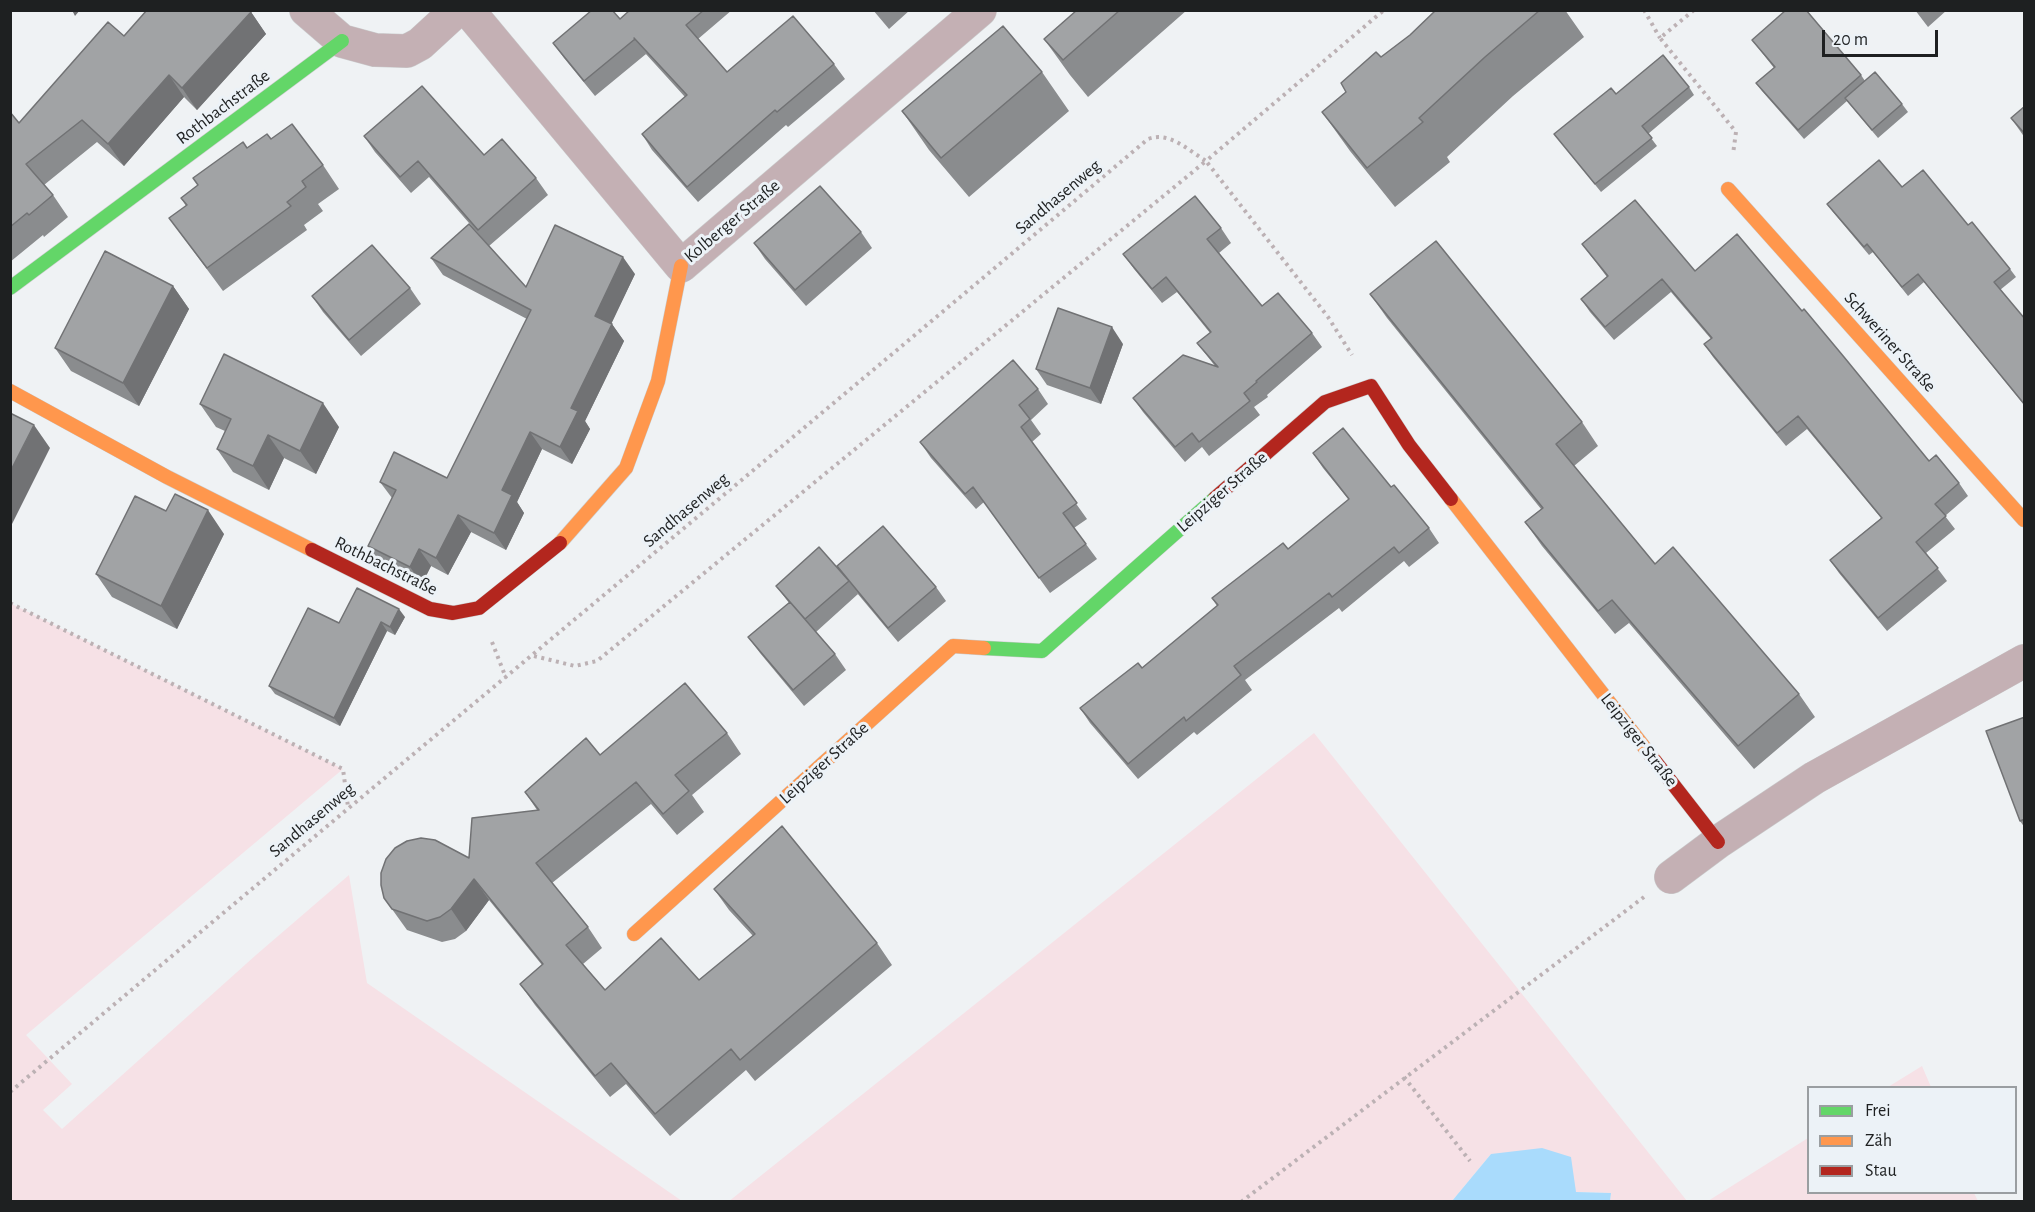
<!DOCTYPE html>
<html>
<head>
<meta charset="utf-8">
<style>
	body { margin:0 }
	#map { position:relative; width:2035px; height:1212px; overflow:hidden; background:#eff2f4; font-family:"Alegreya Sans",sans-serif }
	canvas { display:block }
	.frame { position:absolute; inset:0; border:12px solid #1e2021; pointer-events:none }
	.legend { position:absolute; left:1807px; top:1086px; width:210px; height:108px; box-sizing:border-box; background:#ecf2f7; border:2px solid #9a9ea1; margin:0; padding:8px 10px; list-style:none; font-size:18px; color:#1e2021 }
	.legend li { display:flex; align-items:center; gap:12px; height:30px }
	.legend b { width:30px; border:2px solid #9a9ea1 }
	.scale { position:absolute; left:1822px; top:30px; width:116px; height:27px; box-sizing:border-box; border:3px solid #1e2021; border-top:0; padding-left:8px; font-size:18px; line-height:21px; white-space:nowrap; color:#1e2021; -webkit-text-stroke:4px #ecf2f7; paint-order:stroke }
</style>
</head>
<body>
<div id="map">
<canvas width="2035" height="1212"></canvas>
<div class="frame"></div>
<ul class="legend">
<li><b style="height:8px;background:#63d668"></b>Frei</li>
<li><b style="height:8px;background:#ff974d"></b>Zäh</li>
<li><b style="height:8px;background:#b3261e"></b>Stau</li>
</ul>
<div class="scale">20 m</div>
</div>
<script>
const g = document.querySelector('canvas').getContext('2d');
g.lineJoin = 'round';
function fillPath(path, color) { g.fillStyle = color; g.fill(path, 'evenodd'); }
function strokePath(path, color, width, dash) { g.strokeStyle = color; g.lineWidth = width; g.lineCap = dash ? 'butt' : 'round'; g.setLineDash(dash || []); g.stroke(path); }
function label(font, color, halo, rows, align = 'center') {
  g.font = font + ' "Alegreya Sans",sans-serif'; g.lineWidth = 6; g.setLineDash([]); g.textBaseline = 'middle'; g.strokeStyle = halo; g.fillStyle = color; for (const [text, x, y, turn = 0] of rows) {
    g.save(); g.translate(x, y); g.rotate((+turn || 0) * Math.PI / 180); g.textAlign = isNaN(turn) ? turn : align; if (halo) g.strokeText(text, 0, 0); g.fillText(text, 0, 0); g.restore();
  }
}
fillPath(new Path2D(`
	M10 603 343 769 26 1035 72 1084 43 1110 62 1129 256 955 349 875 367 983 682 1201H11Z
	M1314 733 1687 1201H1610L1611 1193 1576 1192 1491 1154 1452 1201 728 1202Z
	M1922 1066 1931 1087H1888Z
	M1808 1138V1192L1974 1193 1978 1201H1708Z`), '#f6e1e6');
fillPath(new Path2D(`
	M1542 1148 1571 1157 1576 1192 1611 1193 1610 1201H1452L1491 1154Z`), '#a9dbfc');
const street = new Path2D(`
	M306 10 342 41 375 50 407 51 420 44 457 10
	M468 10 681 266 980 10
	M1671 877 1718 842 1814 778 2024 661`);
const fast = new Path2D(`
	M10 288 342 41
	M984 648 1042 651 1215 498`);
const slow = new Path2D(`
	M1728 189 2024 520
	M10 391 167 477 312 550
	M1451 499 1655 761
	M560 543 626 468 658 381 681 266
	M634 934 953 646 984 648`);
const jam = new Path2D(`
	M1215 498 1325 402 1371 386 1409 445 1451 499
	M312 550 430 609 453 613 479 608 560 543
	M1655 761 1718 842`);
strokePath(street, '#cacccd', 34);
strokePath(fast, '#cacccd', 15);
strokePath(slow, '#cacccd', 15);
strokePath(jam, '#cacccd', 15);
strokePath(new Path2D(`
	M1644 10 1660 38
	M1694 10 1660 38 1736 132 1733 154
	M10 603 343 769 348 807
	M492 642 506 678
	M534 656 575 666 597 661 1206 161 1328 317 1352 355
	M1404 1077 1470 1161
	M10 1092C389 773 770 458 1148 139 1169 131 1188 150 1206 161L1384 10
	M1241 1202 1644 897`), '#bcb1b4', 4, [3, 4.5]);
strokePath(street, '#c4b0b4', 33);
strokePath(fast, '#63d668', 14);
strokePath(slow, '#ff974d', 14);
strokePath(jam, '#b3261e', 14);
fillPath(new Path2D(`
	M630 10H732L698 39 727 72 834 64 845 79 788 127 786 125 698 202 652 150 642 134 685 97 645 53 646 54 595 96 564 58 553 43 620 19Z
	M873 10H910L889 29Z
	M1077 10H1187L1088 97 1070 75 1044 39Z
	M1436 10H1565L1584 37 1513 96 1447 157 1450 162 1395 207 1350 151 1322 112 1346 92 1381 57 1410 35Z
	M1915 10H1947L1928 27Z
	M251 12 266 34 197 110 184 97 124 166 97 142 44 185 53 195 68 217 44 237 43 235 10 262V112L19 123 124 36Z
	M1752 40 1861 75 1865 81 1902 104 1908 112 1878 138 1847 101 1804 139 1762 91 1756 83 1774 68Z
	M1042 72 1069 111 969 197 929 150 902 111Z
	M1689 87 1694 95 1648 134 1657 146 1601 192 1554 134 1616 94Z
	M2025 106V138L2011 118Z
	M364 136 484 155 536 178 548 195 489 246 526 287 635 274 611 323 624 341 585 421 590 429 572 464 542 449 517 502 524 513 506 550 471 532 448 575 431 566 422 584 380 563 368 546 392 498 380 482 447 478 527 319 443 275 431 258 489 246 429 177 411 193 375 152Z
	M271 139 323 165 339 189 318 204 323 211 304 225 307 230 223 291 169 218 186 206 181 198 247 148Z
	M1902 187 1968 225 2010 269 2016 277 2000 290 2025 319V406L1924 282 1908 296 1873 252 1869 255 1833 212 1827 204Z
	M1221 228 1231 243 1219 253 1262 306 1312 333 1322 347 1267 395 1268 397 1254 407 1260 415 1209 456 1202 447 1185 462 1143 412 1133 398 1215 366 1197 343 1210 333 1177 292 1162 303 1134 269 1123 254Z
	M861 232 872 248 806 306 765 259 754 243Z
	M1582 244 1695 271 1929 461 1959 483 1968 496 1945 516 1955 529 1926 553 1947 581 1887 631 1839 573 1830 560 1881 518 1807 429 1786 446 1713 357 1704 344 1711 339 1671 292 1614 340 1590 312 1581 299 1607 277Z
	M173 286 189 309 139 406 71 371 55 348Z
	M410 288 421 304 361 356 323 312 312 296Z
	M1370 294 1582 422 1598 446 1574 466 1655 564 1799 694 1815 717 1754 769 1629 623 1615 634 1542 546 1525 522 1541 509 1387 318Z
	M1123 344 1101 404 1047 385 1036 369Z
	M1038 389 1048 404 1031 420 1041 434 1032 442 1087 519 1074 528 1097 559 1050 593 984 502 976 509 931 458 920 442Z
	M200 404 339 427 316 474 284 458 269 490 233 472 217 449 225 431 216 427Z
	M1313 453 1391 487 1429 528 1439 543 1409 567 1404 561 1342 612 1339 608 1245 680 1252 690 1197 735 1194 732 1138 779 1090 723 1080 708 1142 668 1217 606 1212 598 1288 549 1349 500 1323 468Z
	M166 511 224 534 177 629 112 597 96 574Z
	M839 570 936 587 946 601 898 642 857 593 858 594 816 632 835 654 846 670 804 706 760 653 748 637 789 603 776 586Z
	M405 617 395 635 387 631 340 726 275 694 269 686 339 623Z
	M2025 717V828L2020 821Z
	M727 733 741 754 692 795 704 812 677 835 651 804 552 883 588 927 602 948 583 964 605 990 699 980 753 936 729 910 714 889 877 943 892 965 755 1081 746 1070 670 1136 626 1084 610 1097 535 1005 520 984 542 965 489 900 466 931 455 939 442 942 407 930 384 898 469 858 537 810 525 792 600 755Z`), '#8a8c8e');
fillPath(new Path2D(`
	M72 10H80L75 16Z
	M251 12 266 34 197 110 182 88Z
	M169 75 184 97 124 166 108 144Z
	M623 257 635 274 607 333 595 316Z
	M173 286 189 309 139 406 123 383Z
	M612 324 624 341 585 421 590 429 572 464 560 447 571 408Z
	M1112 327 1123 344 1101 404 1090 388Z
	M323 403 339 427 316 474 300 451Z
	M34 425 50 448 10 528V472Z
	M530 432 542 449 517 502 524 513 506 550 494 533 502 490Z
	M268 435 284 458 269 490 253 466Z
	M208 510 224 534 177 629 161 606Z
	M458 515 471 532 448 575 436 558Z
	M419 549 431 566 422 584 410 567Z
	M399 609 405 617 395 635 390 627Z
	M381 622 387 631 340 726 334 718Z
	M474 879 489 900 466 931 451 909Z`), '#717274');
const building = new Path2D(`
	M147 10H249L251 12 182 88 169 75 108 144 82 120 26 164 53 195 29 215 27 213 10 227V112L19 123 108 22 124 36Z
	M592 10H612L620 19 630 10H704L686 25 727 72 793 16 834 64 777 112 775 110 687 187 642 134 687 95 634 38 635 39 584 81 553 43Z
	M1077 10H1120L1063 60 1044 39Z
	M1436 10H1540L1485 57 1419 118 1423 122 1367 168 1322 112 1346 92 1341 83 1376 52 1381 57 1410 35Z
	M1786 10H1806L1861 75 1798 130 1756 83 1775 67 1752 40Z
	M1003 26 1042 72 941 158 902 111Z
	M1663 55 1689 87 1642 126 1652 138 1595 184 1554 134 1611 88 1616 94Z
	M1875 72 1902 104 1872 130 1845 98Z
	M422 86 484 155 502 139 536 178 478 230 418 161 400 177 364 136Z
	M2025 106V134L2011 118Z
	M292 124 323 165 302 181 306 187 287 202 291 206 207 268 169 218 187 205 181 198 198 185 193 178 243 142 247 148 267 134 271 139Z
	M1879 160 1902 187 1923 170 1968 225 1972 222 2010 269 1994 282 2025 319V405L1918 274 1902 287 1867 244 1864 247 1827 204Z
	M820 186 861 232 795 290 754 243Z
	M1195 196 1221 228 1207 239 1262 306 1278 293 1312 333 1256 381 1257 382 1244 393 1250 401 1199 442 1192 433 1175 447 1133 398 1183 355 1218 367 1197 343 1211 332 1166 277 1152 289 1123 254Z
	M1635 200 1695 271 1737 234 1802 311 1804 309 1844 357 1929 461 1936 455 1959 483 1935 504 1946 516 1916 542 1938 568 1878 618 1830 560 1882 518 1798 416 1777 433 1704 344 1712 338 1662 279 1605 327 1581 299 1608 276 1582 244Z
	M469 224 526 287 555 225 623 257 595 316 612 324 571 408 578 411 560 447 530 432 502 490 512 495 494 533 458 515 436 558 419 549 410 567 368 546 396 490 380 482 394 452 447 478 531 310 431 258Z
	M1436 241 1582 422 1556 444 1655 564 1673 547 1799 694 1738 746 1612 600 1598 611 1525 522 1543 508 1370 294Z
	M372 245 410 288 349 340 312 296Z
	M105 251 173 286 123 383 55 348Z
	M1058 308 1112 327 1090 388 1036 369Z
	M224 354 323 403 300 451 268 435 253 466 217 449 231 419 200 404Z
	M1013 360 1038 389 1019 405 1030 419 1021 427 1077 503 1063 513 1086 544 1039 578 973 487 965 494 920 442Z
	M10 413 34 425 10 472Z
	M1343 428 1391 487 1394 485 1429 528 1399 553 1394 547 1332 597 1329 593 1234 666 1241 675 1186 721 1184 717 1128 764 1080 708 1138 663 1142 668 1218 605 1212 598 1283 543 1288 549 1349 499 1313 453Z
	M175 494 208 510 161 606 96 574 135 496 166 511Z
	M883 526 936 587 888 628 837 566Z
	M819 547 849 581 805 619 776 586Z
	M357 588 399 609 390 627 381 622 334 718 269 686 308 608 339 623Z
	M790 602 835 654 793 690 748 637Z
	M685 683 727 733 675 775 689 791 663 814 636 782 536 863 588 927 566 945 605 990 661 938 699 980 755 934 714 889 782 826 877 943 740 1060 731 1049 655 1114 611 1063 595 1076 520 984 543 964 474 879 451 909 440 917 427 921 392 909 384 898 381 885V873L386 859 395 848 407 841 421 838 435 840 469 858 472 818 539 810 525 792 586 738 600 755Z
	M2025 717V819L2020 821 1986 731Z`);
fillPath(building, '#a1a3a5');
strokePath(building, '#717274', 1.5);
label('18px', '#1e2021', '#ecf2f7', [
	["Rothbachstraße",223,107,-37],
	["Sandhasenweg",1058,197,-40],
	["Kolberger Straße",732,221,-40],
	["Schweriner Straße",1890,342,48],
	["Leipziger Straße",1222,492,-41],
	["Sandhasenweg",686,510,-40],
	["Rothbachstraße",386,566,26],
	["Leipziger Straße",1639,740,52],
	["Leipziger Straße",824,763,-42],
	["Sandhasenweg",312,820,-40]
]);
</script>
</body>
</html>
